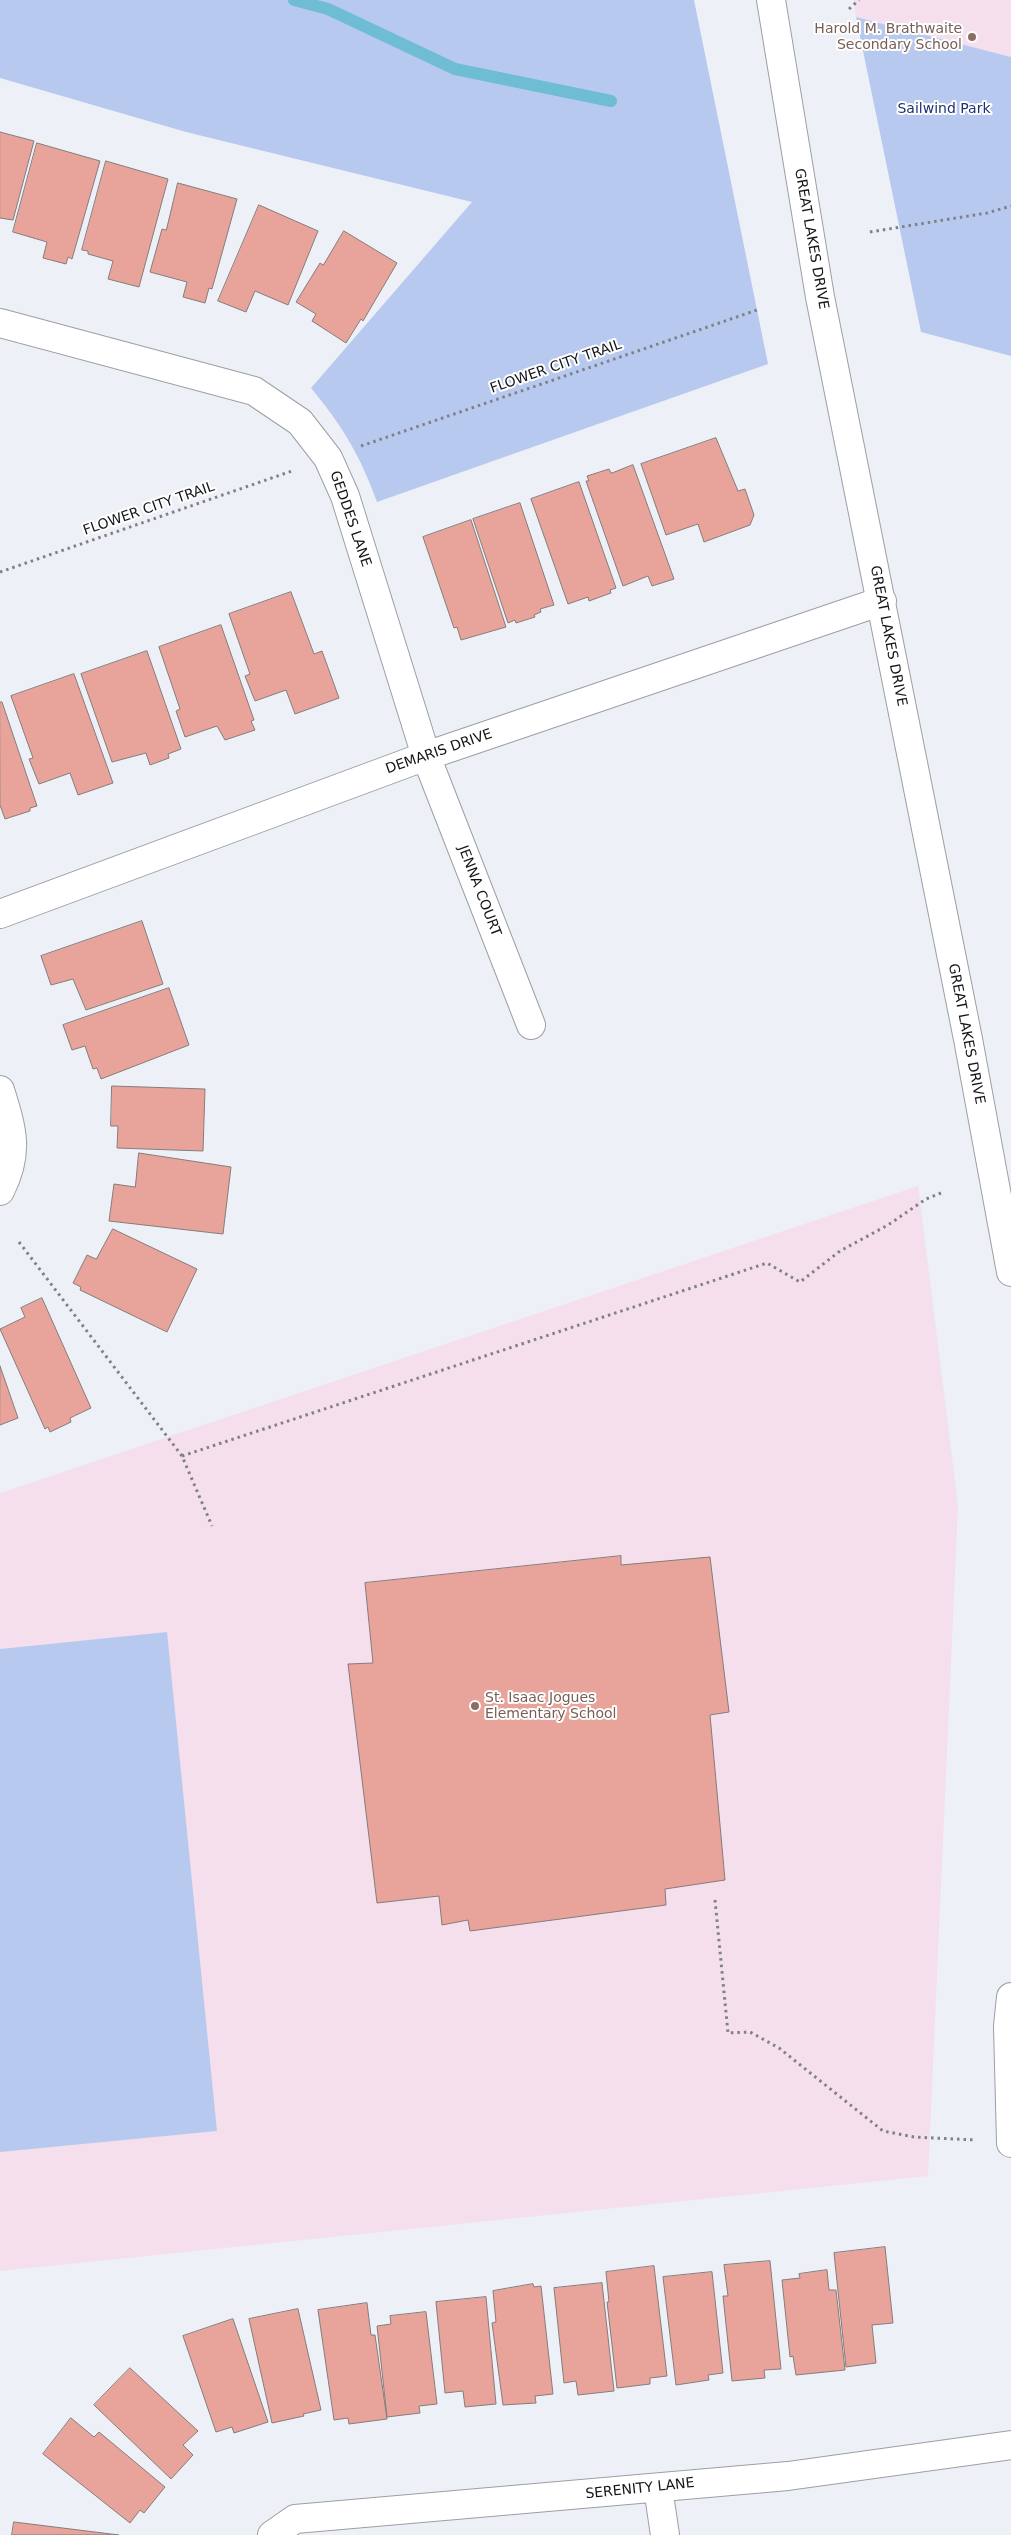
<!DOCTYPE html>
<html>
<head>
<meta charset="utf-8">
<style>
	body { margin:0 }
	canvas { display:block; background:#edf0f6 }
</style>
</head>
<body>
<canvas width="1011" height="2535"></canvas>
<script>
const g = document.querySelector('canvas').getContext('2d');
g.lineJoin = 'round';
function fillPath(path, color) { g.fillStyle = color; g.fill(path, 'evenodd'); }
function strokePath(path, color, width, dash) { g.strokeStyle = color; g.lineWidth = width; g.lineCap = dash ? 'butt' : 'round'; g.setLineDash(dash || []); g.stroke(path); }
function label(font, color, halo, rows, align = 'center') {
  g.font = font + ' "DejaVu Sans",sans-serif'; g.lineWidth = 4; g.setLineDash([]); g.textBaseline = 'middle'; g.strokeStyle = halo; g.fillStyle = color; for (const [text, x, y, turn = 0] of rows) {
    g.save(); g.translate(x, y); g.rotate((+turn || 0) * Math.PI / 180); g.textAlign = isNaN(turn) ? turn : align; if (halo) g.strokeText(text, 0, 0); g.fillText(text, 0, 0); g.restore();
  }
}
fillPath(new Path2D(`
	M854 0H1011V57L856 17Z
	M918 1186 958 1506 928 2176 0 2271V1493Z`), '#f5dfed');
fillPath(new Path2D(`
	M0 0H694L768 364 377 502C361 457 342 425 311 388L472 202 186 132 0 78Z
	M856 17 1011 57V356L921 332Z
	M167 1632 217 2131 0 2152V1649Z`), '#b8c9f0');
strokePath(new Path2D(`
	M294 0 328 9 455 69 611 101`), '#6fbdd4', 12);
const building = new Path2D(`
	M0 132 34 141 13 220 0 218Z
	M37 143 100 161 72 259 68 257 66 264 43 258 47 242 13 232Z
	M106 161 168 179 139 287 108 279 113 261 88 254V251L82 250Z
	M178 183 237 199 212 289 209 288 205 303 183 297 187 282 150 272 162 229 166 230Z
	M259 205 318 231 288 305 255 291 246 312 218 301Z
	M344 231 397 263 363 321 361 319 346 343 312 321 316 314 296 302 320 263 323 265Z
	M716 438 738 491 745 489 754 515 750 525 704 542 698 524 666 535 641 464Z
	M633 465 674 579 652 586 648 576 623 586 586 481H589L587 476 609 469 611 473Z
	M579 482 616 588 610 590 611 593 589 601 588 597 568 604 531 499Z
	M520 503 554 605 540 609 541 612 534 615 535 617 516 623 515 620 508 623 473 519Z
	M471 520 506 627 461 640 457 627 454 628 423 537Z
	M291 592 314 654 322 651 339 698 295 714 286 690 255 701 245 676 250 674 229 614Z
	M221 625 254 720 251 721 255 730 225 740 217 726 185 737 176 711 180 709 159 647Z
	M147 651 181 749 168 754 169 758 150 765 146 753 112 762 81 674Z
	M74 674 113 783 78 795 70 773 39 784 29 759 33 758 11 696Z
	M0 702H2L37 806 30 808V811L5 819 0 805Z
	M142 921 163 984 86 1010 73 979 51 985 41 956Z
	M169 988 189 1045 101 1079 97 1068 93 1069 85 1046 72 1050 63 1025Z
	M112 1086 205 1089 203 1151 117 1148 118 1126H111Z
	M139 1153 231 1167 223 1234 109 1221 114 1184 135 1187Z
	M113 1229 197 1269 167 1332 80 1290 81 1287 73 1283 87 1255 96 1259Z
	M42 1298 91 1408 70 1418 71 1422 50 1432 48 1427 45 1429 0 1329 25 1317 21 1308Z
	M0 1366 18 1418 0 1425Z
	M621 1556V1565L710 1557 729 1712 710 1715 725 1880 665 1889 666 1905 470 1931 468 1920 442 1925 439 1896 377 1903 348 1664 373 1663 365 1583Z
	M885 2247 893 2323 872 2325 876 2363 846 2367 834 2253Z
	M770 2261 781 2369 764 2370 765 2378 732 2381 723 2296H728L724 2265Z
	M654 2266 667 2376 650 2378V2384L617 2388 607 2302H609L606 2272Z
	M827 2270 829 2290H836L845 2370 796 2375 793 2356 790 2357 782 2280 800 2278 799 2274Z
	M712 2272 723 2373 708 2375 709 2380 676 2385 663 2277Z
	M602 2283 614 2391 578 2395 576 2381 564 2383 554 2288Z
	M533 2284 534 2287 541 2286 553 2394 535 2396 536 2403 503 2405 492 2323 496 2322 493 2291Z
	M486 2297 496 2404 465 2407 463 2391 445 2393 436 2302Z
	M367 2303 371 2335H375L387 2419 349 2424 348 2418 334 2420 318 2310Z
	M298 2309 321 2410 303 2414 304 2416 272 2423 249 2319Z
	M426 2312 437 2404 419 2406 420 2413 387 2417 377 2326 391 2324 390 2316Z
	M233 2319 268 2422 234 2433 232 2427 216 2432 183 2336Z
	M130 2368 198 2431 183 2445 193 2455 171 2479 94 2405Z
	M71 2418 94 2437 99 2432 165 2487 144 2513 140 2510 130 2523 43 2454Z
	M14 2522 119 2535H12Z`);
fillPath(building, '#e8a39b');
strokePath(building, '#847d7c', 1);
const minor = new Path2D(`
	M771 0 820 297 968 1039 1011 1272
	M0 323 254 391 300 422 328 458 345 496 426 756 531 1025
	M0 914 426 756 882 601
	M0 1090C12 1129 20 1152 0 1191
	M1011 1997 1008 2026 1011 2143
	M658 2488 665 2535
	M272 2535 295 2519 788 2476 1011 2445`);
strokePath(minor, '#9c9fa4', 30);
strokePath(new Path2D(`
	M849 9 859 0
	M870 232 987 213 1011 206
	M361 446 760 309
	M0 572 292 471
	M19 1242 182 1456 212 1526
	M182 1456 767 1263 800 1282 840 1251 888 1225 926 1199 941 1193
	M715 1900 728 2033 750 2032 779 2048 883 2131 914 2137 976 2140`), '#7f8185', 3, [2.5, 4]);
strokePath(minor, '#fff', 28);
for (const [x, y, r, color] of [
	[972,37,5,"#8d6e63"],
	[475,1706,5,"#8d6e63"]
]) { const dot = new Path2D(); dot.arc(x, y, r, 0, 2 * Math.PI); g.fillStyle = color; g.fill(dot); strokePath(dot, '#fff', 2); }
label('14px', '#785e54', '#fff', [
	["Harold M. Brathwaite",962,29],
	["Secondary School",962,45],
	["St. Isaac Jogues",485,1698,"left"],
	["Elementary School",485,1714,"left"]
], 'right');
label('14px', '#1e3172', '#fff', [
	["Sailwind Park",944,109]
]);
label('14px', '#141517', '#fff', [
	["GREAT LAKES DRIVE",811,239,80],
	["FLOWER CITY TRAIL",556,367,-19],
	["FLOWER CITY TRAIL",149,509,-19],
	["GEDDES LANE",350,519,71],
	["GREAT LAKES DRIVE",888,636,79],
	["DEMARIS DRIVE",439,752,-19],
	["JENNA COURT",479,891,69],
	["GREAT LAKES DRIVE",966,1034,79],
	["SERENITY LANE",640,2489,-6]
]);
</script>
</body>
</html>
